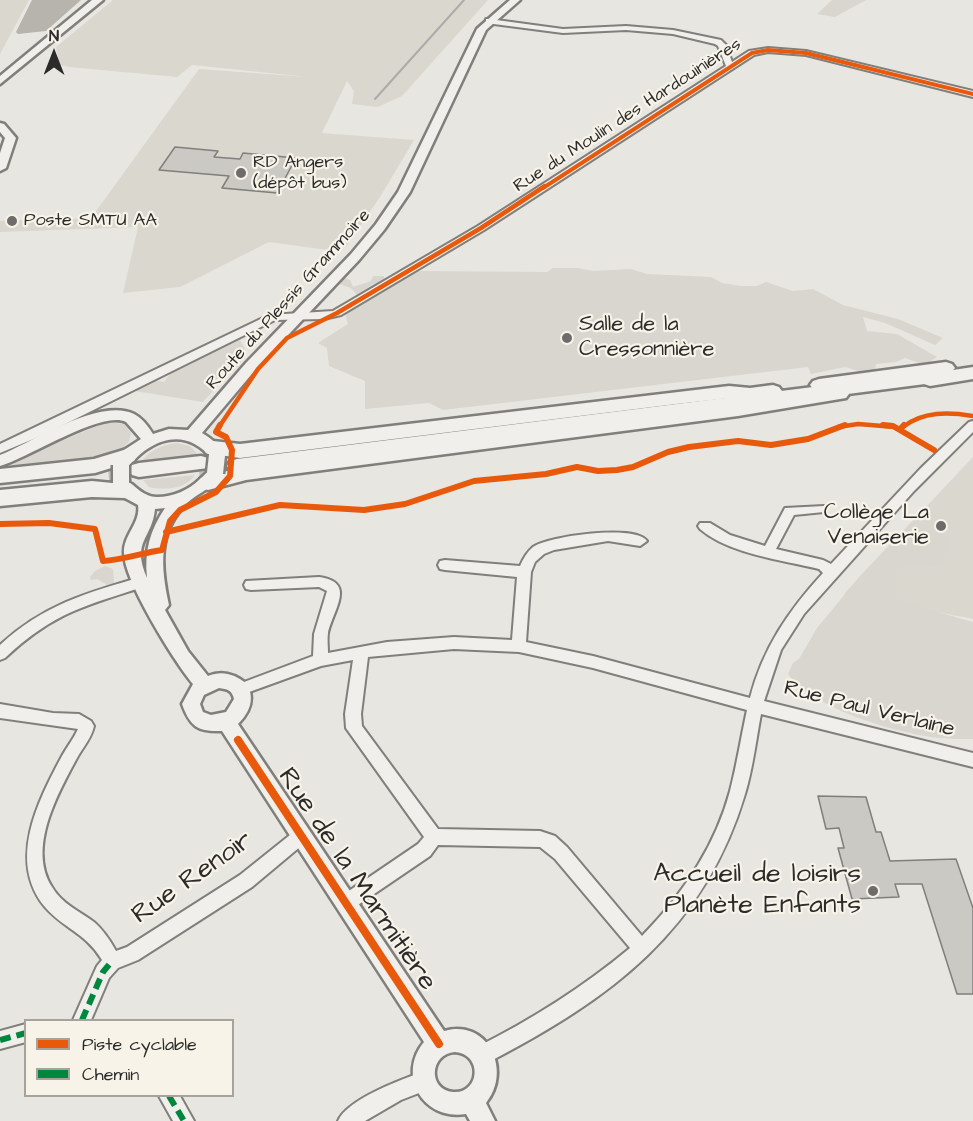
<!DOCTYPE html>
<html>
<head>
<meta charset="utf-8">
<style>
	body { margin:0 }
	#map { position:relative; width:973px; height:1121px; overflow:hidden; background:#e8e6e0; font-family:"Architects Daughter",sans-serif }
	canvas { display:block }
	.legend { position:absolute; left:24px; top:1019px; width:210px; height:78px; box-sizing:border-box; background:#f7f3e8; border:2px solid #a5a39c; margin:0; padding:8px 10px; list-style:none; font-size:18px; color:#2b2b2b }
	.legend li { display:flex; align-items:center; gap:12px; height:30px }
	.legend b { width:30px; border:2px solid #a5a39c }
	.north { position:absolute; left:24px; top:24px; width:60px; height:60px; -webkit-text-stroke:4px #f7f3e8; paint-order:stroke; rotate:0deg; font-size:16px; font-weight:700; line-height:24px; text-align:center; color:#2b2b2b }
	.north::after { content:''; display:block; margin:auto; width:21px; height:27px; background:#2b2b2b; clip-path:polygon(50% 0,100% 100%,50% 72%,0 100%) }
</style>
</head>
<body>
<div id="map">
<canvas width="973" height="1121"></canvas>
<ul class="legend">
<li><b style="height:8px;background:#e8590c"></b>Piste cyclable</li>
<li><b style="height:8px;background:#00873e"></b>Chemin</li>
</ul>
<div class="north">N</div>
</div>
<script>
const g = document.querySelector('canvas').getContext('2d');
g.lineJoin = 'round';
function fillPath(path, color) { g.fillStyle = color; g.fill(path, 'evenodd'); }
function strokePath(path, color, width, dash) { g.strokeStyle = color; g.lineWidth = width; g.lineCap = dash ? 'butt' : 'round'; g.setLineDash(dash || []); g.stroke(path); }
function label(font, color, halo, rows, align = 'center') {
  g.font = font + ' "Architects Daughter",sans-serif'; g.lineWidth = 4.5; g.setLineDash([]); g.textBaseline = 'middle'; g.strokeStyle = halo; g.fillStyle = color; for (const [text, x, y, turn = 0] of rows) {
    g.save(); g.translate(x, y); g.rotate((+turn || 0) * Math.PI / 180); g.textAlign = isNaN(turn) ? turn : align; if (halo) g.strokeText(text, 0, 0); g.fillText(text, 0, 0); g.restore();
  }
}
fillPath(new Path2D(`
	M0 0H29L0 54Z
	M113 0H488L402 96 378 107 352 104 354 91 347 81 322 133 414 140 380 197 346 247 335 251 269 242 180 287 123 293 138 227 0 232V221L91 218 199 69 308 77 192 65 177 77 69 67 52 63 58 57 56 47Z
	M973 457V619L844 594Z`), '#dad7cf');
fillPath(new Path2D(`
	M832 0H866L835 17 817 14Z
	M553 268H578L593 271 631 269 647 274 711 277 722 283 741 286H757L766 282 793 291 813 289 843 305 898 319 943 338 935 345 885 323 863 317 867 331 897 334 937 357 925 365 905 358 896 362 876 364 875 370 859 371 845 367 811 374 808 367 443 410 429 403 365 409V381L329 366 327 348 318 343 348 324 345 313 417 271 547 272Z
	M373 276H384L385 282 377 285 370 284 374 286 357 295 351 288 339 284 345 278 350 280 353 287 371 281Z
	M240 340 246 351 242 355 243 358 238 367 230 373 224 374 223 369 217 372 220 383 203 402 135 391 154 380 164 382 170 374 193 363 203 354Z
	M107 422 124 424 131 433 129 442 111 458 0 471V466Z
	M177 443 190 446 200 457 140 463C150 450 161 445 177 443Z
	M195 475C185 490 164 490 149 487L143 480Z
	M916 517 921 529 938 530 950 541 946 555 937 565 906 564 894 571 897 584 896 597 903 602 973 622V739C962 739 951 739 940 738 899 734 813 709 788 674L793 663 799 659 817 628 860 576Z
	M105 566 113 569 114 583 107 585 97 579 91 580 90 577 95 571Z`), '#d8d6ce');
fillPath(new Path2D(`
	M32 0H81L46 31 18 34 16 32Z`), '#b7b4ae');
const building = new Path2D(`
	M175 147 218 151 214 157 240 159 243 153 296 158 277 193 222 188 229 176 159 170Z
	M818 796 866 797 876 832H881L890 861 956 859 973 908V994H957L922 884H895L899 897 852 899 838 848H844L839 828 826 829Z`);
fillPath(building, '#cac9c4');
strokePath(building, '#807f7c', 1.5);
strokePath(new Path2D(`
	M199 470 237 466
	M109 479 140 476`), '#c2c1bc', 22, [22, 11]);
const minor = new Path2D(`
	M489 19 563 29 626 26 673 30 721 40 726 45 732 62 749 51 768 48 806 51 973 91V97L806 55 768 52 754 55 484 230 341 315 324 319 275 320 43 435 0 453V444L269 315 333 311 478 226 726 66 718 46 715 44 673 34 626 30 563 33 486 23V19Z
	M973 421V432L914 491 804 614 781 650 764 701 973 753V767L761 714C756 740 753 768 745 794 704 931 610 999 489 1062L482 1064 475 1062 473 1055 475 1048C531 1020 582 988 630 948L555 859 540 847 438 845 430 856 352 909 346 911 340 909 337 903 340 897 418 844 424 837 346 728 345 714 353 660 321 666 241 695 236 693 234 689 236 685 313 656 314 634 327 591 319 587 251 590 246 589 244 585 246 581 319 577C357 582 333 610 328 633 327 639 328 646 328 653L387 642 454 637 512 640 517 577 445 570 440 569 438 565 440 561 445 560 520 566C523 559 527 552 533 547 549 536 635 524 647 541L640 546 608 541 554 550 544 554 535 562 531 572 526 642 593 656 750 698C763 648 789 610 823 573L819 569C782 560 729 554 700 529L698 526 700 523H710L730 535 765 546 785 508 824 506 825 509 824 512 794 515 776 549 823 560 831 564 921 468 969 422ZM454 649 519 652 593 668 747 710C741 737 737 764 730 791 715 847 682 895 642 936L567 847 555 836 540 831 438 829 362 726 361 714 368 657Z
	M141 577 146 578 148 582 146 586C85 606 54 612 5 658L0 660V645C43 605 86 593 141 577Z
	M0 704 53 713 79 714 91 721 94 726C91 739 83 747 77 758 58 793 27 848 52 887 62 904 79 911 94 922 103 930 110 940 116 951L127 947 240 875 295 831 301 828 307 831 309 836 307 841 252 887 138 960 118 968 109 978 91 1020H73L97 966 102 960C85 932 64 929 45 907 7 861 38 801 62 756 67 747 74 738 78 729L0 718Z
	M26 1024V1042L0 1049V1031Z
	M425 1071 432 1074 435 1081 432 1088 401 1100 365 1121H338C347 1099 403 1079 425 1071Z
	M159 1096H180L194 1121H173Z`);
const tertiary = new Path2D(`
	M92 0H103L0 84V76Z
	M510 0H520L486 30 410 192 384 230 359 260 256 369 202 433C212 439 219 445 225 455L222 459H212C185 425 150 439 126 469H116L113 465 124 450 141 439 126 422C101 410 29 458 0 466V455C33 442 99 397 134 414 142 418 148 426 153 434L169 429 188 430 246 363 351 254 376 224 398 192 477 29Z
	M0 123 4 124 16 138 6 168 0 171V153L5 138 0 132Z
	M215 468 220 469 223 473C214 488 199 492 187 503 157 532 161 568 169 605L165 610 188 651 208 676C222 670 235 674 247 684 255 699 250 712 238 724L444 1031C487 1018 513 1070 486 1103L495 1121H470L466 1114C422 1121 397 1074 424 1042L222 731C197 732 190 726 182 704L193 684C174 661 124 581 124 553 123 535 141 523 138 505L125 498 113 483 116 479C130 475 138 497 157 497 173 497 189 490 200 479 206 474 208 470 215 468ZM165 508C150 530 144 551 147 578 131 540 152 540 155 509ZM219 688C227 689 232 690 234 699L226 712 211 715 203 712 200 704 204 695ZM455 1052C483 1054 480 1094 453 1092 428 1090 429 1054 455 1052Z`);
const primary = new Path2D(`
	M946 362 952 364 955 368 953 370 973 367V379L930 386 924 384 921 380 923 377 840 388 846 390 849 394 846 398 738 416 246 480 208 490 201 488 198 483 201 478 246 466 738 404 835 389 819 391 813 389 810 385 813 381 819 379Z
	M773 385 779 387 782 391 779 395 750 400 729 398 676 404 240 458 206 453 203 448 206 443 213 441 240 444 729 386 750 388Z`);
const trunk = new Path2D(`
	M949 370 956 372 959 376 956 380 237 473 230 471 227 466 230 461 237 459Z
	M127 449 134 451 137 456 134 461 95 473 0 483V469L94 459Z
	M201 456 208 458 211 463 208 468 139 477 132 475 129 470 132 465 139 463Z
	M92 481 133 485 136 490 133 495 125 498 92 497 0 506V490Z`);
strokePath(minor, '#807f7c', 4);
strokePath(tertiary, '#807f7c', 5);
strokePath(primary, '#807f7c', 5);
strokePath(trunk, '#807f7c', 5);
fillPath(minor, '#f0efeb');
fillPath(tertiary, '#f0efeb');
fillPath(primary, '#f0efeb');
fillPath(trunk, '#f0efeb');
strokePath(new Path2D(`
	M375 99 464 0`), '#acaba9', 2);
const tertiaryBridge = new Path2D(`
	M121 465V483
	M215 473 217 455`);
strokePath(tertiaryBridge, '#807f7c', 21, []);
strokePath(tertiaryBridge, '#f0efeb', 16);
strokePath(new Path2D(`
	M82 1020 103 972 112 961
	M0 1040 26 1033
	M169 1096 184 1121`), '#00873e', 6, [11, 6]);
strokePath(new Path2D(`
	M543 188 752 53 768 50 806 53 973 94`), '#e8590c', 4);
strokePath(new Path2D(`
	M219 427 258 369 287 338 337 313 481 228 545 186
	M838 427 858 424 895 427
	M903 427C923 411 949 412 973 416`), '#e8590c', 4.5);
strokePath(new Path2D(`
	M883 425 893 426 934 450
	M900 429 904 425
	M0 524 49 523 95 529 103 561C123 560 142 553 162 550L170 521 180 510 216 492 230 476 232 450 226 437 216 432 220 425
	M166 532 280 505 364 510 405 504 474 481 546 474 577 467 598 471 617 470 633 467 668 452 689 447 738 441 771 445 808 439 845 425`), '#e8590c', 6);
strokePath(new Path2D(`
	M238 740 439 1044`), '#e8590c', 8);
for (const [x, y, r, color] of [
	[241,173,6,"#6d6c6a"],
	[12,221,6,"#6d6c6a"],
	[567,338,6,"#6d6c6a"],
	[941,526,6,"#6d6c6a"],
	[873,891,6,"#6d6c6a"]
]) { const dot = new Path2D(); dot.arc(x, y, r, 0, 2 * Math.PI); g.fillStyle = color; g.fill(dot); strokePath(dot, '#f7f3e8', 2); }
label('18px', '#2b2b2b', '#f7f3e8', [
	["Rue du Moulin des Hardouinières",628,116,-33],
	["Route du Plessis Grammoire",289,300,-48]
]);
label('18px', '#2b2b2b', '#f7f3e8', [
	["RD Angers",253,163],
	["(dépôt bus)",253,184],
	["Poste SMTU AA",24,221]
], 'left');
label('22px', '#2b2b2b', '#f7f3e8', [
	["Salle de la",579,325],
	["Cressonnière",579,350],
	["Collège La",929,513,"right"],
	["Venaiserie",929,538,"right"]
], 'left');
label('22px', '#2b2b2b', '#f7f3e8', [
	["Rue Paul Verlaine",869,710,14]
]);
label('27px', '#2b2b2b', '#f7f3e8', [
	["Accueil de loisirs",861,875],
	["Planète Enfants",861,906]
], 'right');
label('27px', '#2b2b2b', '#f7f3e8', [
	["Rue Renoir",193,879,-35],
	["Rue de la Marmitière",356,880,56]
]);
</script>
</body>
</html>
